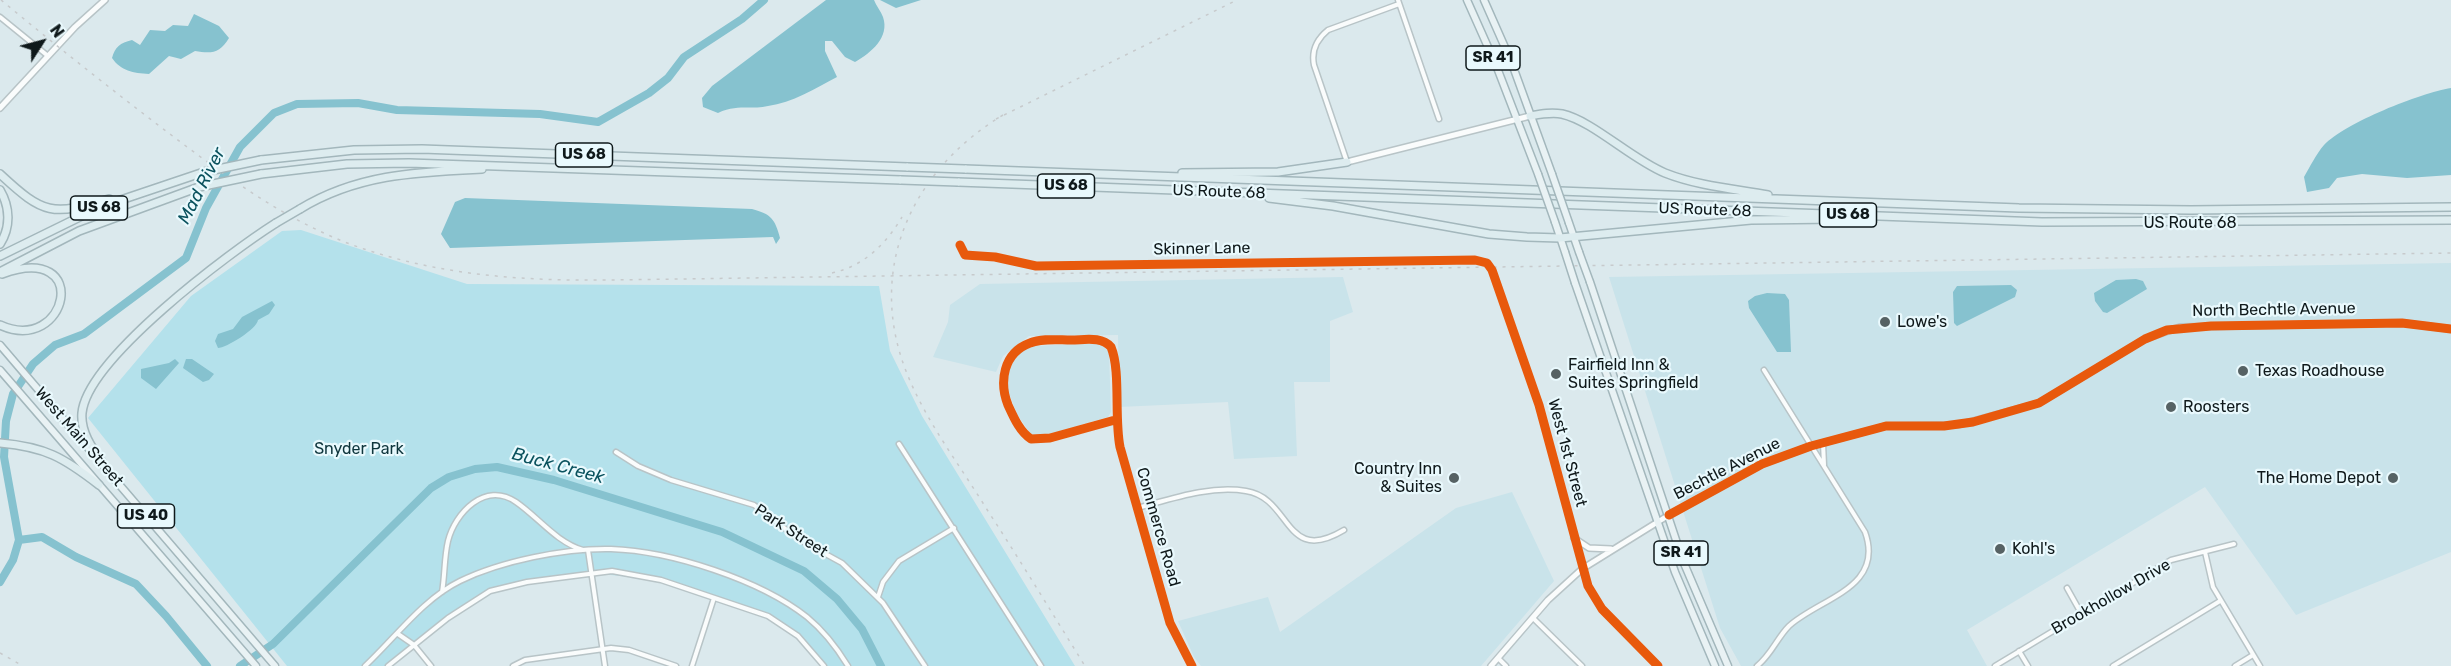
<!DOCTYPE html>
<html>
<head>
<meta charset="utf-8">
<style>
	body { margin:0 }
	#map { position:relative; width:2451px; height:666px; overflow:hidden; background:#dbe9ed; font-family:Rubik,sans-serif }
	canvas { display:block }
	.north { position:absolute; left:12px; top:12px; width:60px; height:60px; -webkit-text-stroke:4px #e9f9fd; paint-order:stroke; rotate:54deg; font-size:16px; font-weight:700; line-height:24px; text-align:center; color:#0f191b }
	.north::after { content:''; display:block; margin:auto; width:21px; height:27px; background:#0f191b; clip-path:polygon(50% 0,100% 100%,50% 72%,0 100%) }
</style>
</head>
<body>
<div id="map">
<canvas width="2451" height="666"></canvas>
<div class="north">N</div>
</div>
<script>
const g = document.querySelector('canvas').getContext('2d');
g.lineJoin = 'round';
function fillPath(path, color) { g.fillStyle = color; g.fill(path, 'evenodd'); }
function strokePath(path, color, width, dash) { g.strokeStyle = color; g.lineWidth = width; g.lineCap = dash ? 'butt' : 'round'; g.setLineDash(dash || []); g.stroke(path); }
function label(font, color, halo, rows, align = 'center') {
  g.font = font + ' Rubik,sans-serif'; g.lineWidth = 4.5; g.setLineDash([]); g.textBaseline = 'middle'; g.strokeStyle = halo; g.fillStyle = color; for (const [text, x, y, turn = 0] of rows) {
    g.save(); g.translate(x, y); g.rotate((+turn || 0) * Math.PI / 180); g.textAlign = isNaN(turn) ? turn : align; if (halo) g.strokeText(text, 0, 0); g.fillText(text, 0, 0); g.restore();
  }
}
fillPath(new Path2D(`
	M2451 263V552L2296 615 2205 487 1967 630 1987 666H1741L1720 628 1609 277Z
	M1343 277 1353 312 1330 321V382H1294L1297 456 1234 459 1228 402 1119 407 1118 335 1029 336 1003 356 996 372 933 357 948 322 950 305 980 284Z
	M1093 343 1101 344 1109 352 1111 412 1108 417 1039 437 1032 436 1017 414 1007 388V372L1014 358 1025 349 1036 346Z
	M1512 492 1554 581 1481 666H1201L1194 657 1178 621 1268 597 1280 632 1456 508Z`), '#c9e3ea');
fillPath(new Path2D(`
	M301 230 467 284 879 286 890 351 922 416 1075 666H821L808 645 777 621 661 580 591 573 497 588 448 618 388 666H287L88 418 191 296 282 231Z`), '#b4e1eb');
fillPath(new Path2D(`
	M826 0H874C876 6 881 11 883 17 890 37 871 53 855 62L845 57 832 41H825V51L837 77C816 88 792 103 768 106 749 110 738 104 718 113L703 107 702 98 712 86Z
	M880 0H921L896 8Z
	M194 14 219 26 229 38C220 53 212 54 195 51L181 59 169 56 149 74C133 73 121 71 112 58 115 47 120 43 132 40L140 45 150 30 165 31 173 25 188 26Z
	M2451 88V175L2407 178 2362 174 2337 178 2329 188 2307 192 2304 177C2310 167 2316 154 2324 145 2345 123 2420 93 2451 88Z
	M465 198 752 209C771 214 775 219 780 238L776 244 773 237 450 248 441 234 455 202Z
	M2136 279 2143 281 2147 289 2107 313 2103 312 2095 301 2094 293 2116 280Z
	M2011 285 2017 290 2015 297 1957 326 1954 323 1953 292 1957 286Z
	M1767 293 1785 294 1789 300 1791 352H1777L1749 308 1748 301 1755 296Z
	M272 301 275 305 269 314 258 320C257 329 226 348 218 348L215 341 218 334 233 329 242 317Z
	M175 359 179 363 156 389 141 378V369L169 363Z
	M186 359H192L214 374 209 380 203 382 183 368Z`), '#86c2cf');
strokePath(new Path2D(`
	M19 540 42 537 76 557 136 584 166 616 207 666
	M0 582 13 560 19 540 4 457 6 421 13 394 33 364 55 345 84 334 186 258 206 208 240 147 274 113 297 104 358 103 397 110 540 114 598 122 649 93 668 78 684 57 742 19 764 0
	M240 666 273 644 431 488 449 477 475 469 497 467 554 480 722 532 804 571 837 599 862 629 881 666`), '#86c2cf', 8);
const street = new Path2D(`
	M1398 0 1439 119
	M0 17 48 56
	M1347 162 1314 65C1311 50 1317 39 1328 30L1399 4
	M960 245 965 255 995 257 1036 266 1475 260 1487 263 1492 270 1539 405 1588 586 1602 609 1658 666
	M1115 420 1050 438 1031 439C1020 432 1014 418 1008 405 999 382 1003 353 1030 343 1042 338 1058 340 1071 340 1085 340 1101 336 1111 347 1121 371 1114 417 1120 447L1170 623 1192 666
	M1823 443 1824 465
	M899 444 1041 666
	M616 452 638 466 671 480 754 505 800 540 842 563 883 603 925 666
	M1137 508C1171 499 1210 485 1246 491 1292 498 1284 566 1344 530
	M588 550 605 666
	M2205 552 2213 587 2260 666
	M2067 588 2081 613
	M442 592C445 575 444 558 448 541 455 513 485 481 516 502 538 517 556 542 583 550
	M878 597 883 582 899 561 954 528
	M1533 618 1582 666
	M398 634 414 645 431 666
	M2019 651 2028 666
	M1498 658 1506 666
	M365 666C395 638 423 599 460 581 501 561 565 548 611 549 671 551 760 580 807 617 824 631 837 648 848 666
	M388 666 448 618 490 591 527 582 612 571 661 580 768 616 798 636 824 666
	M513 666 525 660 611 648 629 650 676 666
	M692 666 714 598
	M1757 666C1771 655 1777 638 1789 626 1820 598 1885 588 1865 532L1764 370
	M1995 666 2171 560 2234 544
	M2113 666 2220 601
	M2235 666 2253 655`);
const secondary = new Path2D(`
	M0 108 75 27 105 0
	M1347 162 1530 116
	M1574 538 1589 548 1611 549
	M1491 666 1548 600 1582 569 1669 515 1762 464 1811 446 1886 426 1958 425 2039 403 2145 339 2180 327 2402 323 2451 329`);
const primary = new Path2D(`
	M1467 0 1496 65 1538 174
	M1484 0 1511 61 1552 174
	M1555 222 1565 252
	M1569 223 1579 252
	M1590 282 1683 561 1728 666
	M1575 283 1675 572 1715 666
	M0 345 95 456
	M0 370 256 666
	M105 468 275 666`);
const highway = new Path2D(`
	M1530 116C1541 114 1551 112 1562 114 1593 121 1631 159 1665 173 1698 186 1734 189 1768 195
	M261 160 354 150 422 149 908 167
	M965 169 2019 208 2191 210 2451 207
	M1182 173 1278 172 1347 162
	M0 174C44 215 52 216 109 199
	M261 174 347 164 409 163 901 180
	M958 182 2042 222 2451 220
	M0 190C10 207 11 227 0 244
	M1269 198 1333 206 1489 234 1527 237 1560 238 1751 220 1839 219
	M300 209C357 174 417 172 482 169
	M0 256 100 207 204 172
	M0 272 79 231 199 187
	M0 325C68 356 93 241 2 274
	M0 443C45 447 63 457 99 485
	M108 471C97 454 80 435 82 413 87 359 230 252 276 223`);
strokePath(street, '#b8c4c7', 7);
strokePath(secondary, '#b8c4c7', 8);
strokePath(primary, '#a3b7bc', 9);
strokePath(highway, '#a3b7bc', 10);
strokePath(street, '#fafcfc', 4);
strokePath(secondary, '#fafcfc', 5);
strokePath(primary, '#e9f2f4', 6);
strokePath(highway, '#ddecef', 7);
strokePath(new Path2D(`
	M1 0C54 44 107 86 162 128 224 175 289 224 364 249 445 276 527 281 611 280L2451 253
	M1003 115C912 170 866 268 906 371 925 420 959 464 986 508 1020 560 1052 613 1085 666
	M996 119 1237 0
	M832 273C864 266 886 244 902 217
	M0 653 23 666`), '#c7cacc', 1.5, [3, 6]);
const primaryBridge = new Path2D(`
	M1538 174 1555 222
	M1552 174 1569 223
	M1565 252 1575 283
	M1579 252 1590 282`);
const highwayBridge = new Path2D(`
	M908 167 965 169
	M204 172 261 160
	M901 180 958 182
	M199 187 261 174
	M276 223 300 209`);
strokePath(primaryBridge, '#a3b7bc', 9, []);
strokePath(highwayBridge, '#a3b7bc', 10, []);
strokePath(primaryBridge, '#e9f2f4', 6);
strokePath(highwayBridge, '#ddecef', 7);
strokePath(new Path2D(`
	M960 245 965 255 995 257 1036 266 1475 260 1487 263 1492 270 1539 405 1588 586 1602 609 1658 666
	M1115 420 1050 438 1031 439C1020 432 1014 418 1008 405 999 382 1003 353 1030 343 1042 338 1058 340 1071 340 1085 340 1101 336 1111 347 1121 371 1114 417 1120 447L1170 623 1192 666
	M1669 515 1762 464 1811 446 1886 426H1944L1973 422 2039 403 2145 339 2167 330 2211 326 2402 323 2451 329`), '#e8590c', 9);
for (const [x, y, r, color] of [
	[1885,322,6,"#566264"],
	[2243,371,6,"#566264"],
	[1556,374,6,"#566264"],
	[2171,407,6,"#566264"],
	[1454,478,6,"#566264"],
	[2393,478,6,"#566264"],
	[2000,549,6,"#566264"]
]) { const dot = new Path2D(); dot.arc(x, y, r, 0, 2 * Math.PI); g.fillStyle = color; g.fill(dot); strokePath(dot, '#e9f9fd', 2); }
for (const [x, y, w] of [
	[1493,58,54],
	[584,155,57],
	[1066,186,57],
	[99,208,57],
	[1848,215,57],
	[146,516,57],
	[1681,553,54]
]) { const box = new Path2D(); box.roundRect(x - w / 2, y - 12, w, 24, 4.5); g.fillStyle = '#e9f9fd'; g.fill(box); strokePath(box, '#0f191b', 1.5); }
label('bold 15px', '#0f191b', null, [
	["SR 41",1493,58],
	["US 68",584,155],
	["US 68",1066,186],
	["US 68",99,208],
	["US 68",1848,215],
	["US 40",146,516],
	["SR 41",1681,553]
]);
label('16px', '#0f191b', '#e9f9fd', [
	["US Route 68",1219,192,2],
	["US Route 68",1705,210,2],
	["US Route 68",2190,223],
	["Skinner Lane",1202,249,-1],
	["North Bechtle Avenue",2274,310,-1],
	["West Main Street",79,437,49],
	["West 1st Street",1567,453,75],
	["Bechtle Avenue",1727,469,-27],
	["Commerce Road",1158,527,74],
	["Park Street",791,531,33],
	["Brookhollow Drive",2111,597,-30]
]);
label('16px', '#0f191b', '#e9f9fd', [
	["Lowe's",1897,322],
	["Fairfield Inn &",1568,365],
	["Suites Springfield",1568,383],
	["Texas Roadhouse",2255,371],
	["Roosters",2183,407],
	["Country Inn",1442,469,"right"],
	["& Suites",1442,487,"right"],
	["The Home Depot",2381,478,"right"],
	["Kohl's",2012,549]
], 'left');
label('16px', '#0f363d', '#e9f9fd', [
	["Snyder Park",359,449]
]);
label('italic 18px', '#0a525e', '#e9f9fd', [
	["Mad River",202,186,-63],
	["Buck Creek",558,466,15]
]);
</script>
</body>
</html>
